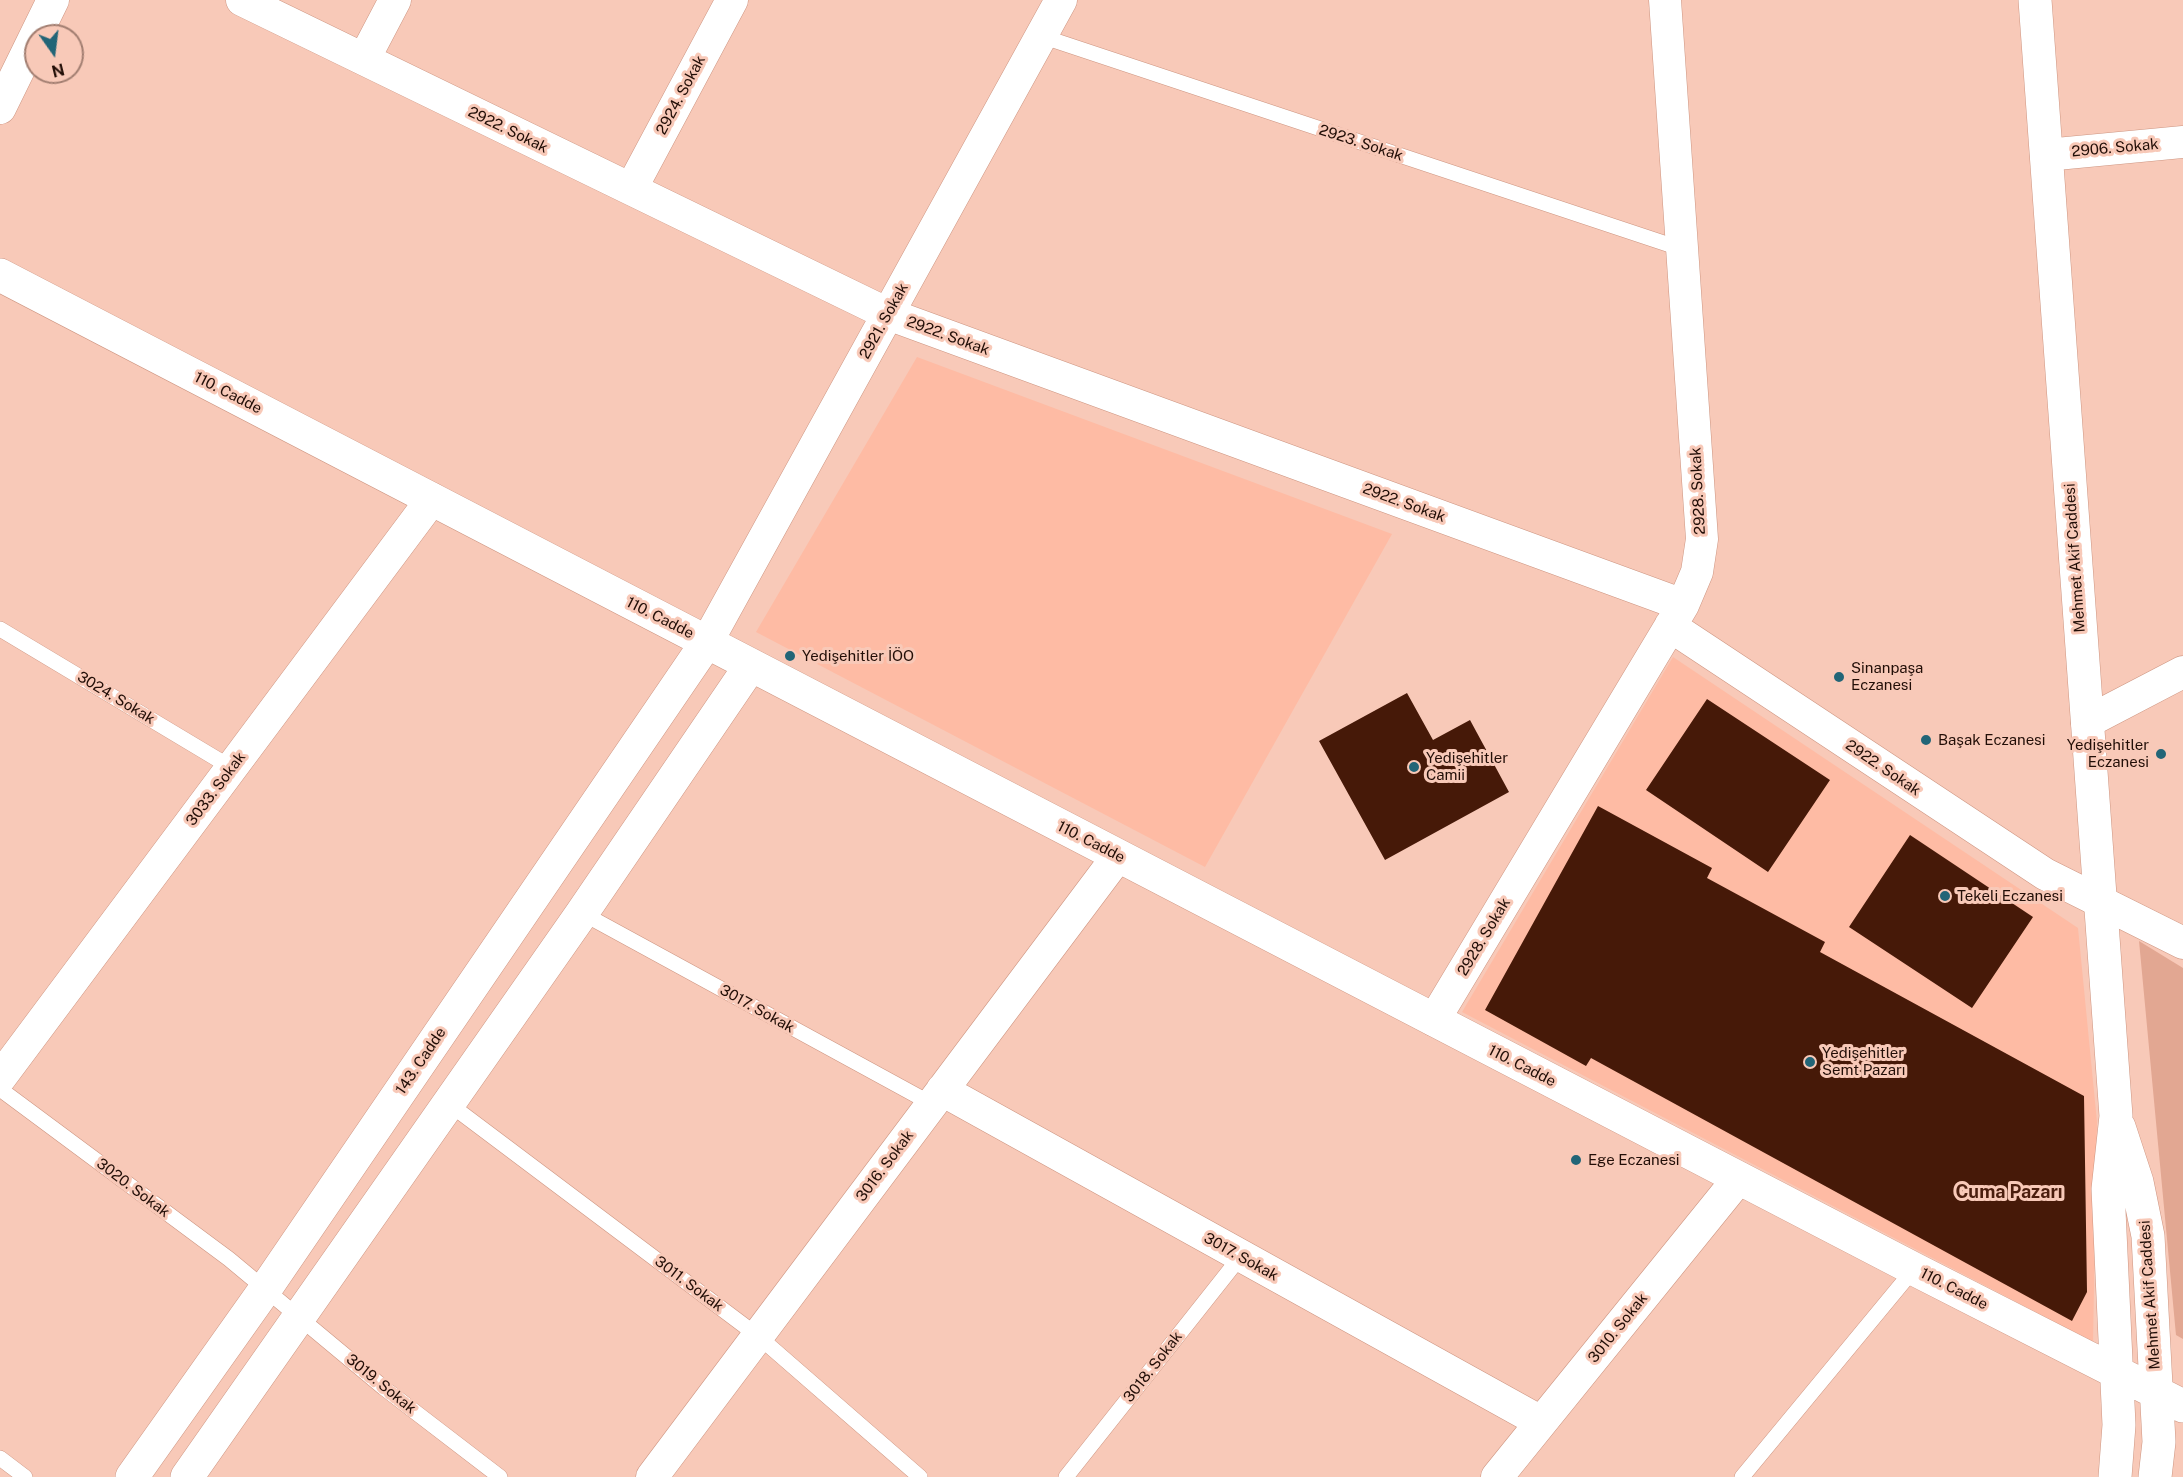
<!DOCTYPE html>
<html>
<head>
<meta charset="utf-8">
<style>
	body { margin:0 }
	#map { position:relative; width:2183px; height:1477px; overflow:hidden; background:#f8c9b8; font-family:"Public Sans",sans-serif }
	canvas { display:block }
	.north { position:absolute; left:24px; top:24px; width:60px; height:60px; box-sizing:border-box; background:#f8c9b8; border:2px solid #a27e71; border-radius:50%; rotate:166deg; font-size:16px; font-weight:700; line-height:24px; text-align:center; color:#220e07 }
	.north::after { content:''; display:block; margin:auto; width:21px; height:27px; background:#226577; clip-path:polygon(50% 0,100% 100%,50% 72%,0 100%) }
</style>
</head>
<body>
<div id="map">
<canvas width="2183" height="1477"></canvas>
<div class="north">N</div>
</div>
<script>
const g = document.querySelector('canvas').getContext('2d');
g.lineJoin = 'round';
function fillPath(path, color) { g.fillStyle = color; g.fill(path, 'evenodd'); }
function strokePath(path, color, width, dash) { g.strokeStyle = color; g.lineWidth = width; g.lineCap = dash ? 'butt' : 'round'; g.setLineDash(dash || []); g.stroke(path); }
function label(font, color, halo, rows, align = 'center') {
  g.font = font + ' "Public Sans",sans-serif'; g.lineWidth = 6; g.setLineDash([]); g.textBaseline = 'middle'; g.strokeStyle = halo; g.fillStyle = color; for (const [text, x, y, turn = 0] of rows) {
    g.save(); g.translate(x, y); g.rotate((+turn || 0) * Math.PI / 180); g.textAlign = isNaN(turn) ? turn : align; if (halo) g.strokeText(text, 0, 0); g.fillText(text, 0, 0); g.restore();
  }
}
fillPath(new Path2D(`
	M917 357 1392 534 1205 867 756 632Z
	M1673 657 2078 928 2097 1122 2093 1342 1462 1012Z`), '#febba4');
fillPath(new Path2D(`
	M2139 941 2183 968V1339L2176 1335Z`), '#e2a792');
fillPath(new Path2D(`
	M1407 693 1433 740 1470 720 1509 792 1385 860 1319 741Z
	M1707 699 1830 780 1768 872 1646 790Z
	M1598 806 1712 868 1707 878 1825 942 1820 952 2084 1096 2087 1292 2072 1321 1591 1058 1586 1066 1485 1010Z
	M1910 835 2033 917 1972 1008 1849 927Z`), '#461908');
const service = new Path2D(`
	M1041 36 1682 249
	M0 629 232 768
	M582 913 932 1104
	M0 1089 229 1259 384 1388 500 1477
	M448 1103 758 1336 920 1477
	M0 1458 25 1477
	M1066 1477 1241 1256
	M1742 1477 1914 1269`);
const minor = new Path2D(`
	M242 0 888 314 1683 605
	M364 59 395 0
	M0 108 53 0
	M2046 155 2183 142
	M631 189 732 0
	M1670 626 2045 874 2183 943
	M707 642 1061 0
	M2087 722 2183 672
	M1434 1020 1683 605 1697 572 1702 539 1665 0
	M0 1078 432 499
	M942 1090 1541 1422
	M652 1477 1118 856
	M1497 1477 1739 1178`);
const tertiary = new Path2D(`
	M2035 0 2116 1116 2108 1189 2119 1425 2115 1477
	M0 275 1914 1269 2183 1406
	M2119 1127 2137 1182 2148 1236 2159 1442 2155 1477
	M132 1477 266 1288 707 642
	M187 1477 582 913 751 665`);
strokePath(service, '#cd9581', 16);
strokePath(minor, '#cd9581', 33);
strokePath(tertiary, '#cd9581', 34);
strokePath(service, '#fff', 15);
strokePath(minor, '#fff', 32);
strokePath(tertiary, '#fff', 33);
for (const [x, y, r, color] of [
	[790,656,6,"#226577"],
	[1839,677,6,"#226577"],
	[1926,740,6,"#226577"],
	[2161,754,6,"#226577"],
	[1414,767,6,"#226577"],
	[1945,896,6,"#226577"],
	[1810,1062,6,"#226577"],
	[1576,1160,6,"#226577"]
]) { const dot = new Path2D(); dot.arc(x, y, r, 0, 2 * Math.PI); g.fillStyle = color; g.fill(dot); strokePath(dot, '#f8c9b8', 2); }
label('15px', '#220e07', '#f8c9b8', [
	["2924. Sokak",681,95,-62],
	["2922. Sokak",508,130,26],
	["2923. Sokak",1361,143,18],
	["2906. Sokak",2115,148,-5],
	["2921. Sokak",884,321,-61],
	["2922. Sokak",948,336,20],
	["110. Cadde",228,393,27],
	["2928. Sokak",1698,491,-93],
	["2922. Sokak",1404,503,20],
	["Mehmet Akif Caddesi",2075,558,-94],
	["110. Cadde",660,618,27],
	["3024. Sokak",116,698,31],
	["2922. Sokak",1883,768,34],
	["3033. Sokak",216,789,-53],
	["110. Cadde",1091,842,27],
	["2928. Sokak",1484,937,-59],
	["3017. Sokak",757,1009,29],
	["143. Cadde",421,1061,-56],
	["110. Cadde",1522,1066,27],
	["3016. Sokak",885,1166,-53],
	["3020. Sokak",133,1188,37],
	["3017. Sokak",1241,1257,29],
	["3011. Sokak",689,1284,37],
	["110. Cadde",1954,1289,27],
	["Mehmet Akif Caddesi",2150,1295,-94],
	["3010. Sokak",1618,1328,-51],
	["3018. Sokak",1153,1367,-52],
	["3019. Sokak",381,1384,39]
]);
label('15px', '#220e07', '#f8c9b8', [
	["Yedişehitler İÖO",802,656],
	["Sinanpaşa",1851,668],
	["Eczanesi",1851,685],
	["Başak Eczanesi",1938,740],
	["Yedişehitler",2149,745,"right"],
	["Eczanesi",2149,762,"right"],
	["Yedişehitler",1426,758],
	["Camii",1426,775],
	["Tekeli Eczanesi",1957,896],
	["Yedişehitler",1822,1053],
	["Semt Pazarı",1822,1070],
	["Ege Eczanesi",1588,1160]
], 'left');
label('bold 18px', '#4a1d0d', '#f8c9b8', [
	["Cuma Pazarı",2009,1192]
]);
</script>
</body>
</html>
